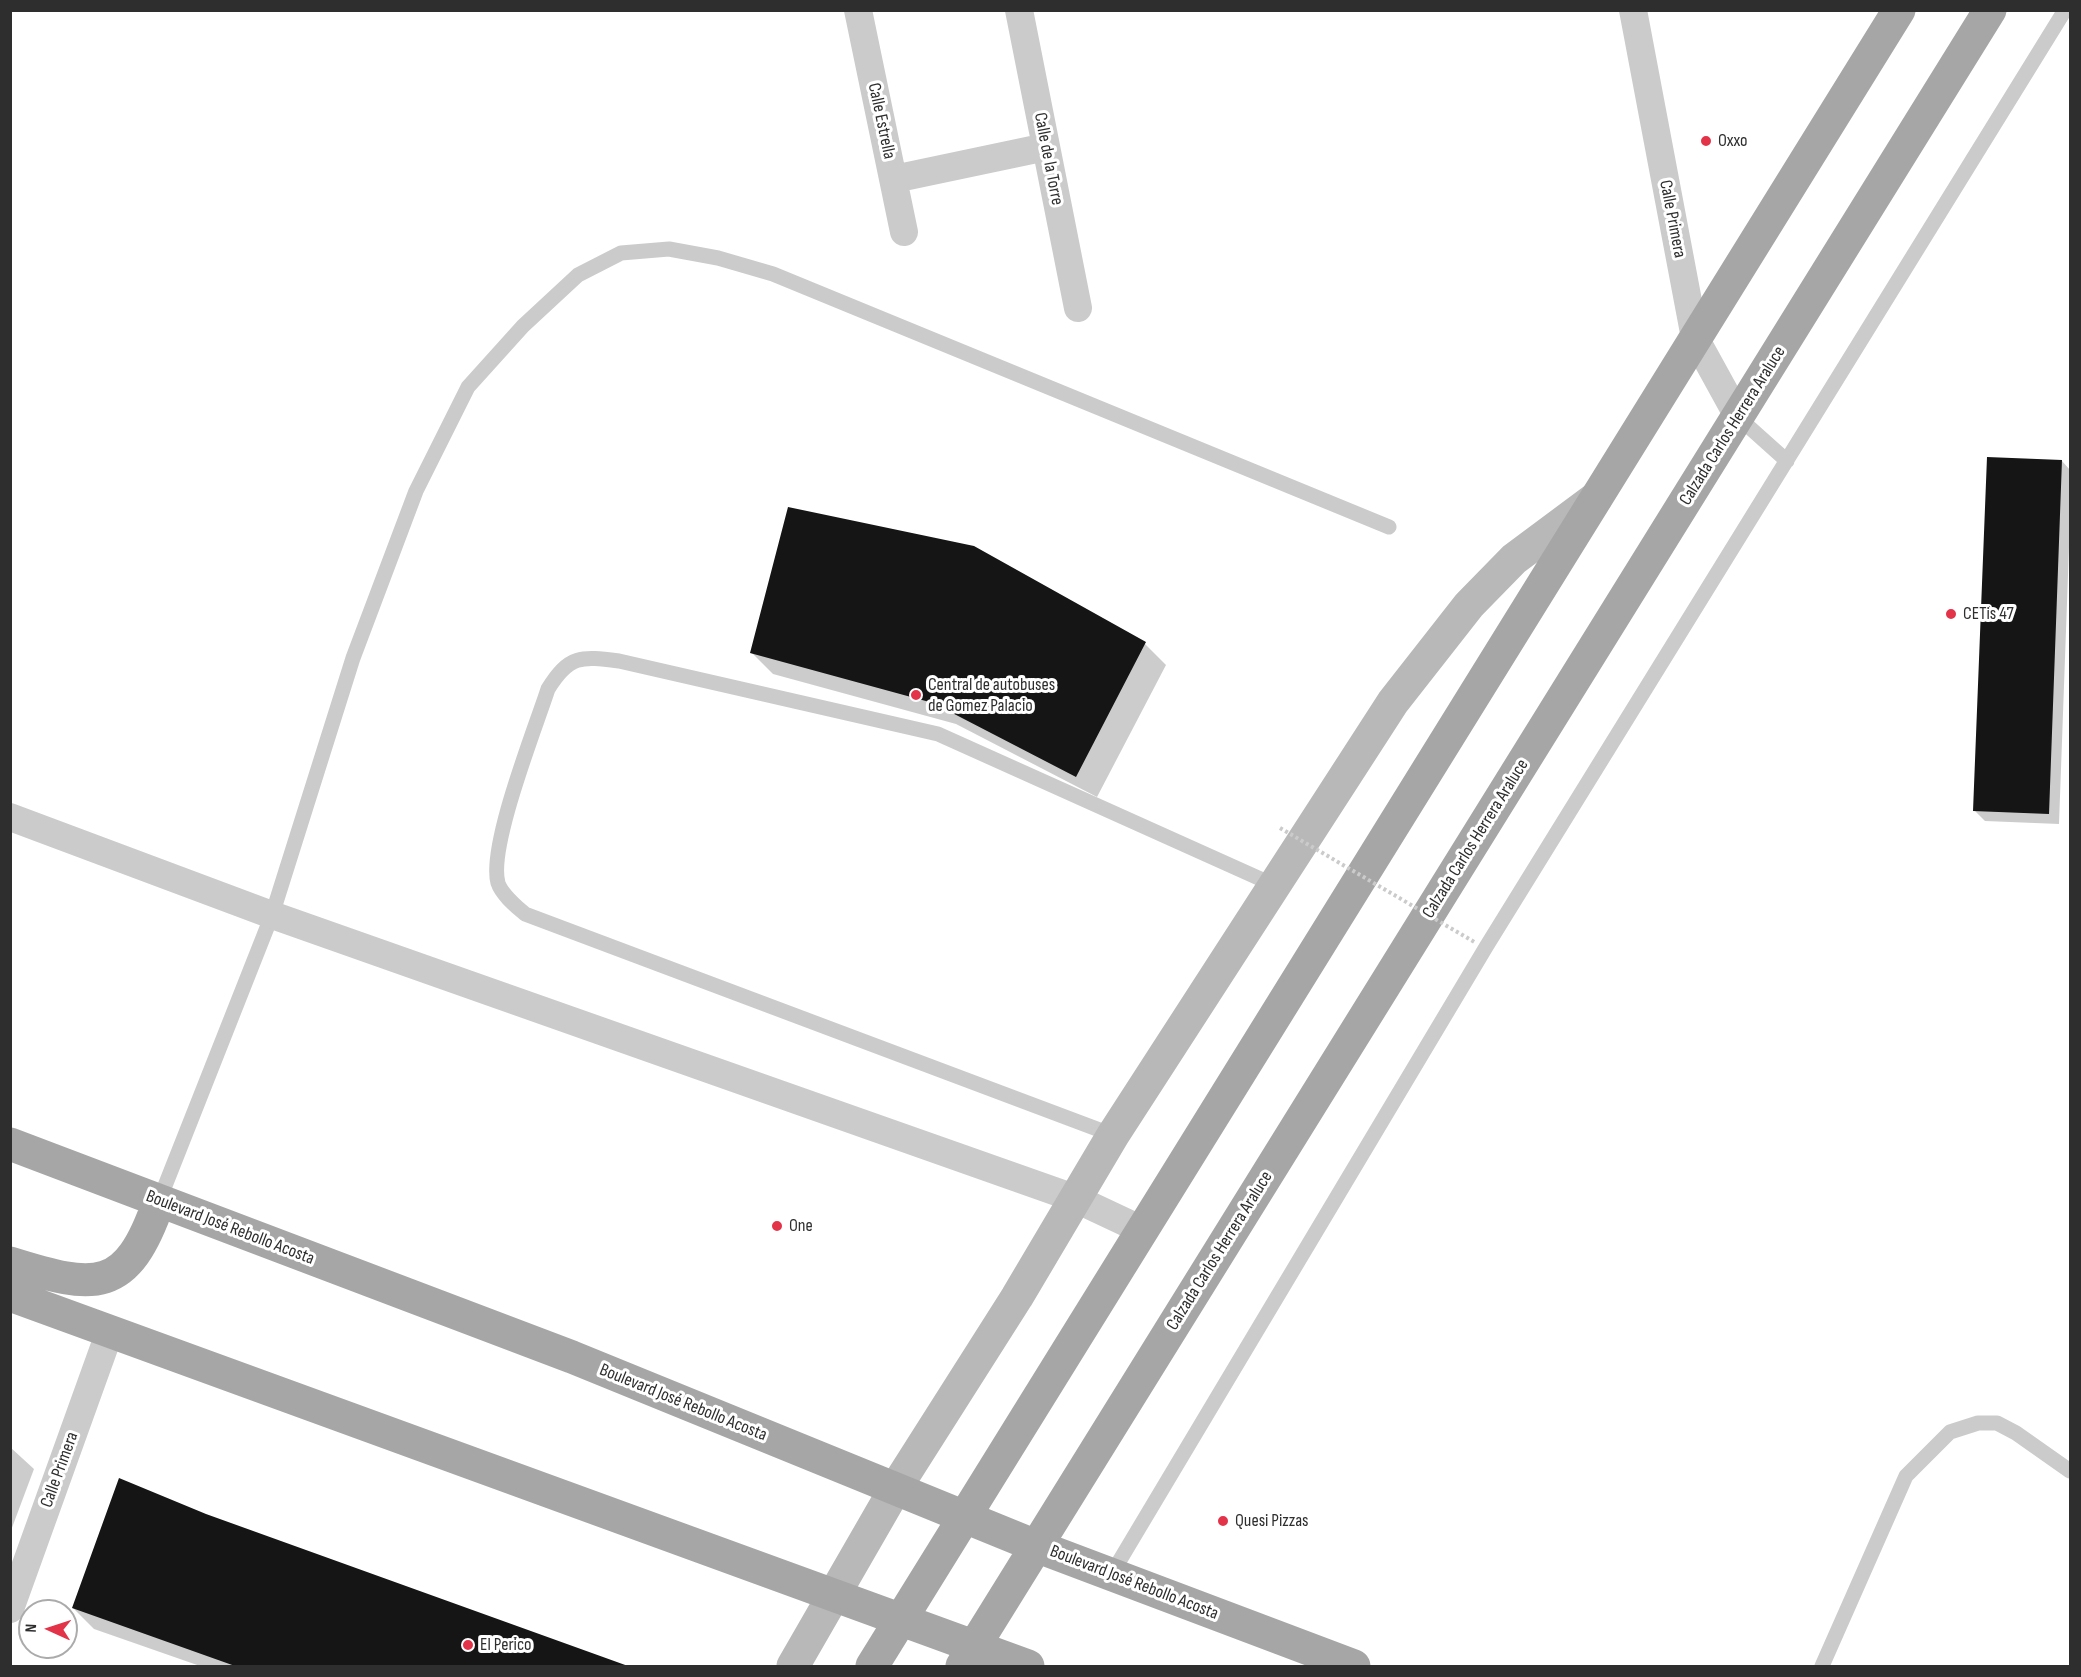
<!DOCTYPE html>
<html>
<head>
<meta charset="utf-8">
<style>
	body { margin:0 }
	#map { position:relative; width:2081px; height:1677px; overflow:hidden; background:#fff; font-family:"Sofia Sans Condensed",sans-serif }
	canvas { display:block }
	.frame { position:absolute; inset:0; border:12px solid #2e2e2e; pointer-events:none }
	.north { position:absolute; left:18px; top:1599px; width:60px; height:60px; box-sizing:border-box; background:#fff; border:2px solid #ababab; border-radius:50%; rotate:273deg; font-size:16px; font-weight:700; line-height:24px; text-align:center; color:#2e2e2e }
	.north::after { content:''; display:block; margin:auto; width:21px; height:27px; background:#e33349; clip-path:polygon(50% 0,100% 100%,50% 72%,0 100%) }
</style>
</head>
<body>
<div id="map">
<canvas width="2081" height="1677"></canvas>
<div class="frame"></div>
<div class="north">N</div>
</div>
<script>
const g = document.querySelector('canvas').getContext('2d');
g.lineJoin = 'round';
function fillPath(path, color) { g.fillStyle = color; g.fill(path, 'evenodd'); }
function strokePath(path, color, width, dash) { g.strokeStyle = color; g.lineWidth = width; g.lineCap = dash ? 'butt' : 'round'; g.setLineDash(dash || []); g.stroke(path); }
function label(font, color, halo, rows, align = 'center') {
  g.font = font + ' "Sofia Sans Condensed",sans-serif'; g.lineWidth = 6; g.setLineDash([]); g.textBaseline = 'middle'; g.strokeStyle = halo; g.fillStyle = color; for (const [text, x, y, turn = 0] of rows) {
    g.save(); g.translate(x, y); g.rotate((+turn || 0) * Math.PI / 180); g.textAlign = isNaN(turn) ? turn : align; if (halo) g.strokeText(text, 0, 0); g.fillText(text, 0, 0); g.restore();
  }
}
fillPath(new Path2D(`
	M2062 461 2070 470V520L2059 824 1985 821 1975 811Z
	M1145 644 1166 665 1097 797 956 724 773 674 752 653Z
	M10 1447 34 1469 10 1533Z
	M205 1515 625 1666H200L94 1629 73 1608Z`), '#0003');
fillPath(new Path2D(`
	M1987 457 2062 460 2049 814 1973 811Z
	M788 507 974 546 1146 642 1076 777 933 703 750 653Z
	M119 1478 206 1514 628 1666H235L72 1608Z`), '#151515');
strokePath(new Path2D(`
	M1739 418 1787 461
	M1113 1135 525 914C516 906 502 895 498 883 488 847 535 729 548 689 569 655 581 656 619 661L938 734 1274 885
	M159 1201 272 915 353 658 416 491 468 387 523 326 578 275 621 253 669 249 718 258 773 274 1389 527
	M1111 1575 1486 947 2065 10
	M1822 1666 1906 1476 1950 1432 1978 1423H1997L2016 1433 2070 1471`), '#cbcbcb', 15);
strokePath(new Path2D(`
	M858 10 904 232
	M1019 10 1078 308
	M1633 10 1695 338 1739 418
	M894 179 1046 147
	M10 817 272 915 1074 1198 1142 1230
	M10 1609 110 1331`), '#cbcbcb', 28);
strokePath(new Path2D(`
	M793 1666 895 1489 1017 1297 1113 1135 1393 702 1469 605 1514 559 1596 498`), '#b8b8b8', 33);
strokePath(new Path2D(`
	M10 1144 572 1357 1036 1546 1354 1666
	M10 1263C96 1290 127 1294 159 1201
	M10 1295 1028 1666
	M872 1666 1899 10
	M962 1666 1990 10`), '#a6a6a6', 33);
strokePath(new Path2D(`
	M1280 828 1476 943`), '#cbcbcb', 4, [3, 3]);
for (const [x, y, r, color] of [
	[1706,141,6,"#e33349"],
	[1951,614,6,"#e33349"],
	[916,695,6,"#e33349"],
	[777,1226,6,"#e33349"],
	[1223,1521,6,"#e33349"],
	[468,1645,6,"#e33349"]
]) { const dot = new Path2D(); dot.arc(x, y, r, 0, 2 * Math.PI); g.fillStyle = color; g.fill(dot); strokePath(dot, '#fff', 2); }
label('18px', '#2e2e2e', '#fff', [
	["Calle Estrella",881,121,78],
	["Calle de la Torre",1048,159,79],
	["Calle Primera",1672,219,79],
	["Calzada Carlos Herrera Araluce",1733,426,-58],
	["Calzada Carlos Herrera Araluce",1476,839,-58],
	["Boulevard José Rebollo Acosta",230,1228,21],
	["Calzada Carlos Herrera Araluce",1220,1251,-58],
	["Boulevard José Rebollo Acosta",683,1403,22],
	["Calle Primera",60,1470,-70],
	["Boulevard José Rebollo Acosta",1134,1583,21]
]);
label('18px', '#2e2e2e', '#fff', [
	["Oxxo",1718,141],
	["CETis 47",1963,614],
	["Central de autobuses",928,685],
	["de Gomez Palacio",928,706],
	["One",789,1226],
	["Quesi Pizzas",1235,1521],
	["El Perico",480,1645]
], 'left');
</script>
</body>
</html>
